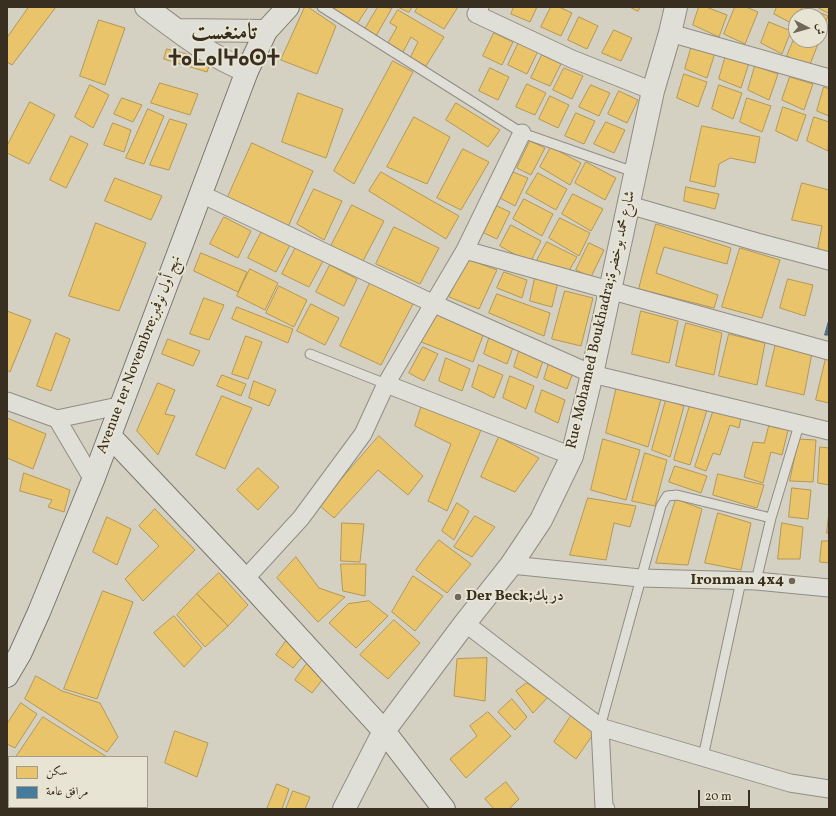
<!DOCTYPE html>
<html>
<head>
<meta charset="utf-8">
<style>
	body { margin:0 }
	#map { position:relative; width:836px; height:816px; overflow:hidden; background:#d4d1c3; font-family:Vollkorn,Amiri,serif }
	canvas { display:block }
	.frame { position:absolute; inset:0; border:8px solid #392f21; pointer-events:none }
	.legend { position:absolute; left:8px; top:756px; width:140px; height:52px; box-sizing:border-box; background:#e8e4d3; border:1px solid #a29c8c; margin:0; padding:5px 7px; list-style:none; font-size:12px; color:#392f21 }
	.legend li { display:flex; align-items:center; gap:8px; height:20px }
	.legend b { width:20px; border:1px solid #a29c8c }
	.north { position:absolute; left:788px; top:8px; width:40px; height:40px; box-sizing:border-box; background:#e8e4d3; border:1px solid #a29c8c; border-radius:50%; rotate:96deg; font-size:11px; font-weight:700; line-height:16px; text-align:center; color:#392f21 }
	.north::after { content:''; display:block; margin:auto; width:14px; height:18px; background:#6f685a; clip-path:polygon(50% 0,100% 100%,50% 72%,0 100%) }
	.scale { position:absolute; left:698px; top:790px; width:52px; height:18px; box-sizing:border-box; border:2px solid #392f21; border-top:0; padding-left:5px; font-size:12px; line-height:14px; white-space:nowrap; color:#392f21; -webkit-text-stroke:3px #e8e4d3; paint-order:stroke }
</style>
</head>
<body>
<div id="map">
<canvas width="836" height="816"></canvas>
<div class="frame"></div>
<ul class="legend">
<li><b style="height:11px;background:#e9c46a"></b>سكن</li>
<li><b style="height:11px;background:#457b9d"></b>مرافق عامة</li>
</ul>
<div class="north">ش</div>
<div class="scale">20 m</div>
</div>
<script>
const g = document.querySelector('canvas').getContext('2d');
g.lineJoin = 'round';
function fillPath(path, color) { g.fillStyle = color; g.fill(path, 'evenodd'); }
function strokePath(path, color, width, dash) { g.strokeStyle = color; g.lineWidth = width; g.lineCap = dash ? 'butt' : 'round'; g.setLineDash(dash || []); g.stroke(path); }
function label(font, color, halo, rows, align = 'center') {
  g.font = font + ' Vollkorn,Amiri,"Noto Sans Tifinagh",serif'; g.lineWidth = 4; g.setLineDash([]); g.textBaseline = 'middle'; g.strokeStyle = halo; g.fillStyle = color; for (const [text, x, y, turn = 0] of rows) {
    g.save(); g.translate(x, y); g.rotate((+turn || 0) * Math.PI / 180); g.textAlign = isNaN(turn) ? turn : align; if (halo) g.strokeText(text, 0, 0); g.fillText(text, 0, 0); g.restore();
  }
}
const homes = new Path2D(`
	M29 7H56L12 65 7 62V38Z
	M305 7H308L336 26 317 74 281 60Z
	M332 7H368L357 24Z
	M378 7 392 8 376 36 365 29Z
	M398 7H412L409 12Z
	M418 7H458L444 29 415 12Z
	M514 7H537L530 22 511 14Z
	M551 7H559L572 13 561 36 541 27Z
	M630 7H640L638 11Z
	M699 7H706L727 15 719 37 693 25Z
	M735 7H746L758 12 745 44 724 34Z
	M777 7H802L799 16H796L795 25 774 14Z
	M806 7 828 16 820 36V16H803Z
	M817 7H829V13Z
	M398 10 444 37 426 66 410 58 418 42 411 37 403 52 388 43 397 27 390 23Z
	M579 17 598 26 587 49 568 40Z
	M99 20 125 28 105 85 80 76Z
	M769 22 791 31 782 54 761 43Z
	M614 30 632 38 621 61 602 53Z
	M494 33 513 42 502 65 483 56Z
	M796 34V40H809L818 44 809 67 787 56Z
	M519 42 538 51 527 74 508 65Z
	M692 45 715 53 707 78 685 69Z
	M167 49 211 60 207 72 164 59Z
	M542 55 561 64 550 86 531 78Z
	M726 55 749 63 741 88 719 79Z
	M393 61 413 72 354 184 334 171Z
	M755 66 778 74 769 100 748 90Z
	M490 68 509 77 498 100 479 91Z
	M564 68 583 76 572 99 553 90Z
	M684 74 707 82 698 107 677 98Z
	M790 77 813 84 804 110 782 100Z
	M160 83 198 94 190 115 151 103Z
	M527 84 546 93 535 115 516 107Z
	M90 85 109 95 93 128 75 117Z
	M591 85 610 93 599 116 579 107Z
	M719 85 742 93 733 119 712 109Z
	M824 87 829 89V116L817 111Z
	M619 91 638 100 627 123 608 114Z
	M298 93 343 109 326 158 282 142Z
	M550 96 569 105 558 128 539 119Z
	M122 98 142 105 133 122 114 114Z
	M747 98 771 106 762 132 740 122Z
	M30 102 55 115 29 164 7 153V146Z
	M456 103 500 130 488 147 446 120Z
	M783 107 806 115 797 141 776 131Z
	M148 109 164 116 144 164 126 158Z
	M576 113 595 121 584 144 565 136Z
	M414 117 450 137 427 184 387 167Z
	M814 117 829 122 828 151 807 141Z
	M170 119 187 124 169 170 150 165Z
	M606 122 625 130 614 153 594 144Z
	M113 123 131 130 124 152 104 145Z
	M702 126 760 137 755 163 730 158 719 164 715 187 690 181Z
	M71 136 88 144 66 188 50 180Z
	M530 141 545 148 531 175 517 168Z
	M252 143 313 171 287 229 227 199Z
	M551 147 581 163 570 185 540 167Z
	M463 149 489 162 461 210 437 198Z
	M586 162 616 178 605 200 575 183Z
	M381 172 459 216 446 239 369 191Z
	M513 172 528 178 515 206 500 198Z
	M538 173 567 189 556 210 526 193Z
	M115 178 162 196 151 220 105 201Z
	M802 183 829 190V254L817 252 822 226 792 220Z
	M686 187 719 194 715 209 684 201Z
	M314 189 342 201 324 240 297 224Z
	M573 194 603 209 591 231 562 214Z
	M524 199 553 214 542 236 513 219Z
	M352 205 384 221 363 261 331 246Z
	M495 205 510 212 497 239 482 232Z
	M224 217 251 231 238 258 210 244Z
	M560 218 590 233 579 256 549 238Z
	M96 223 146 243 119 311 69 296Z
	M656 224 731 248 727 264 664 247 656 273 718 295 714 308 639 289Z
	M511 225 541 241 530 263 500 246Z
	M394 227 439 248 420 284 376 264Z
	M262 231 290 245 276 272 248 258Z
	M547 242 577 257 566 276 536 262Z
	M589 243 604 250 591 277 576 270Z
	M296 247 323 261 309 287 282 274Z
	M740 248 780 260 762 318 722 307Z
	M201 253 247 272 238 292 194 271Z
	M467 259 497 270 479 309 449 297Z
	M330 265 357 279 344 306 316 292Z
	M250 269 278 283 265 310 237 296Z
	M504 272 527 280 522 298 497 288Z
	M535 278 558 282 552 307 530 301Z
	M788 279 813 285 805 316 780 308Z
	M371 281 413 304 381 365 340 346Z
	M279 286 307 300 294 327 266 313Z
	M565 291 593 298 581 346 552 339Z
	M497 294 550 313 544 336 489 313Z
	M204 298 224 305 209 340 190 334Z
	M311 304 339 318 325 345 297 331Z
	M237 307 293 329 288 343 232 319Z
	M7 311 31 320 10 372 7 370Z
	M641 311 678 321 669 363 632 354Z
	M437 313 484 333 473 362 421 342Z
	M686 323 722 333 714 375 676 366Z
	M491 332 515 342 507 364 484 354Z
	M56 333 70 339 51 391 37 386Z
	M729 334 765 343 757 385 719 376Z
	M246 336 262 342 248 379 232 374Z
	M168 339 200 351 193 366 162 354Z
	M776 343 812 353 804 395 766 386Z
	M521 345 545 355 537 378 514 367Z
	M423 347 438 354 424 381 409 373Z
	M551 357 575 367 567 389 544 379Z
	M446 358 470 369 462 391 439 381Z
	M826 358 829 359V403L816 400Z
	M479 365 503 375 494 398 472 387Z
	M222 375 246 384 241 396 217 386Z
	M510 376 534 386 526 409 503 398Z
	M254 381 276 390 269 406 249 398Z
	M158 383 175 390 165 414 175 416 158 455 137 431Z
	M617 386 661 399 648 447 606 433Z
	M542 390 565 400 558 423 535 412Z
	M222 396 252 408 225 469 196 455Z
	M666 400 684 406 670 457 652 450Z
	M422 405 481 430 447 511 428 501 451 444 415 426Z
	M690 405 707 410 690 465 674 460Z
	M714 409 741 418 739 428 730 425 720 455 713 453 706 471 695 467Z
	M7 418 46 434 33 469 7 458Z
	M769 426 788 430 782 455 771 452 763 483 744 477 753 442 764 443Z
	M379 436 423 476 408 495 378 470 334 518 319 505Z
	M499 437 539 458 515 492 481 477Z
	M603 439 640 450 626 500 591 490Z
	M799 439 816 440 813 482 790 481Z
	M820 447 829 448V485L818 483Z
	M645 453 667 460 655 506 632 501Z
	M675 466 707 476 701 493 669 482Z
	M258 468 279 487 258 510 237 490Z
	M24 473 70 490 64 512 48 507 52 500 20 491Z
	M718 474 764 485 757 508 713 495Z
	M792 488 811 490 808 519 789 517Z
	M588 498 636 506 630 527 614 523 606 560 570 555Z
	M676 499 702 509 688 565 656 563Z
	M457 503 469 511 454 540 442 531Z
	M155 509 195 550 143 601 125 579 159 546 139 526Z
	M829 512V533H827Z
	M718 513 751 523 741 570 705 563Z
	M475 516 495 527 472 557 454 547Z
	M107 517 131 529 117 565 93 552Z
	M342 523 364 524 360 562 341 561Z
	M782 523 803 527 800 559H778Z
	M439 540 471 564 447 593 416 570Z
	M822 541H829V563L820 562Z
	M296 557 319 588 345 597 318 622 277 578Z
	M341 564H366L365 596 343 591Z
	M219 573 248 605 228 626 197 594Z
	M413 576 443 596 415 631 392 612Z
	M103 591 133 602 97 699 64 689Z
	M197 594 228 626 205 647 177 615Z
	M369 601 388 616 356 648 329 623 348 604Z
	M174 616 202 648 184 667 154 633Z
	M394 620 420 643 388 679 360 655Z
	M289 637 307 651 293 668 276 655Z
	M487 658 485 701 454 696 457 659Z
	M308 662 326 675 312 693 295 680Z
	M36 676 62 691 100 703 118 737 107 752 25 699Z
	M527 683 548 697 533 713 516 691Z
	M512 699 527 717 515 730 498 712Z
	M21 703 37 714 15 748 7 744V724Z
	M488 712 511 736 466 778 450 759 477 736 470 726Z
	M571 716 594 733 576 759 554 742Z
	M43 717 107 757H16Z
	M175 731 208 743 197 777 165 763Z
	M9 768V791L7 790V771Z
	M506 782 519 799 509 809H494L485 799Z
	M277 784 289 789 282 809H267Z
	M293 791 310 797 305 809H286Z
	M32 807H74L73 809H35Z
	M79 807H96L95 809H77Z
	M120 807H133V809H120Z`);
fillPath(homes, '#e9c46a');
strokePath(homes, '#b49754', 1);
const public = new Path2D(`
	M829 320V335H825Z`);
fillPath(public, '#457b9d');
strokePath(public, '#416478', 1);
const service = new Path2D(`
	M322 7 522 133 634 172
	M310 354 386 384
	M756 581 771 518 799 425
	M600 727 661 506 667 496 677 495 771 518
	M703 757 741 581`);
const minor = new Path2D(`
	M480 7 476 14 572 59 653 91
	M670 33 829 78
	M201 194 432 303 592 374 829 431
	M629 205 757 242 829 261
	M465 250 829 351
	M386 384 572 456
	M7 401 57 419 93 480
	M57 419 123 405
	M511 565 640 578 756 581 829 588
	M245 579 301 518 363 434 386 384 465 250 522 133
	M465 623 600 727 604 807 606 809
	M600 727 790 783 829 789`);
const tertiary = new Path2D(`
	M146 7C178 31 209 56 247 71
	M177 30 266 31
	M344 809 384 731 465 623 511 565 541 520 572 456 592 374 653 91 670 33 676 7`);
const secondary = new Path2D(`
	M110 436 245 579 384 731 444 809
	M7 676 20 654 39 612 93 480 247 71 266 31 288 7`);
strokePath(service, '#918d84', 11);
strokePath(minor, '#918d84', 19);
strokePath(tertiary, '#918d84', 24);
strokePath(secondary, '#7a776e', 24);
strokePath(service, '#dfded7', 9);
strokePath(minor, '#dfded7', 17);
strokePath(tertiary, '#dfded7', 22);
strokePath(secondary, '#dfded7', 22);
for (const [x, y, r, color] of [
	[792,581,4,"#6f685a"],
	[458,597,4,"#6f685a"]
]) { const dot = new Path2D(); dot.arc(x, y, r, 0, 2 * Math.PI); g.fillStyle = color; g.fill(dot); strokePath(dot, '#e8e4d3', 1.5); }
label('15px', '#392f21', '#e8e4d3', [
	["Rue Mohamed Boukhadra;شارع محمد بوخضرة",602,320,-77],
	["Avenue 1er Novembre;نهج أول نوفمبر",140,355,-69]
]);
label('bold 15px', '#392f21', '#e8e4d3', [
	["Ironman 4x4",784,581],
	["Der Beck;در بك",466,597,"left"]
], 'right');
label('bold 23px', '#392f21', '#e8e4d3', [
	["تامنغست",224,35],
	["ⵜⴰⵎⴰⵏⵖⴰⵙⵜ",224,61]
]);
</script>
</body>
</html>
